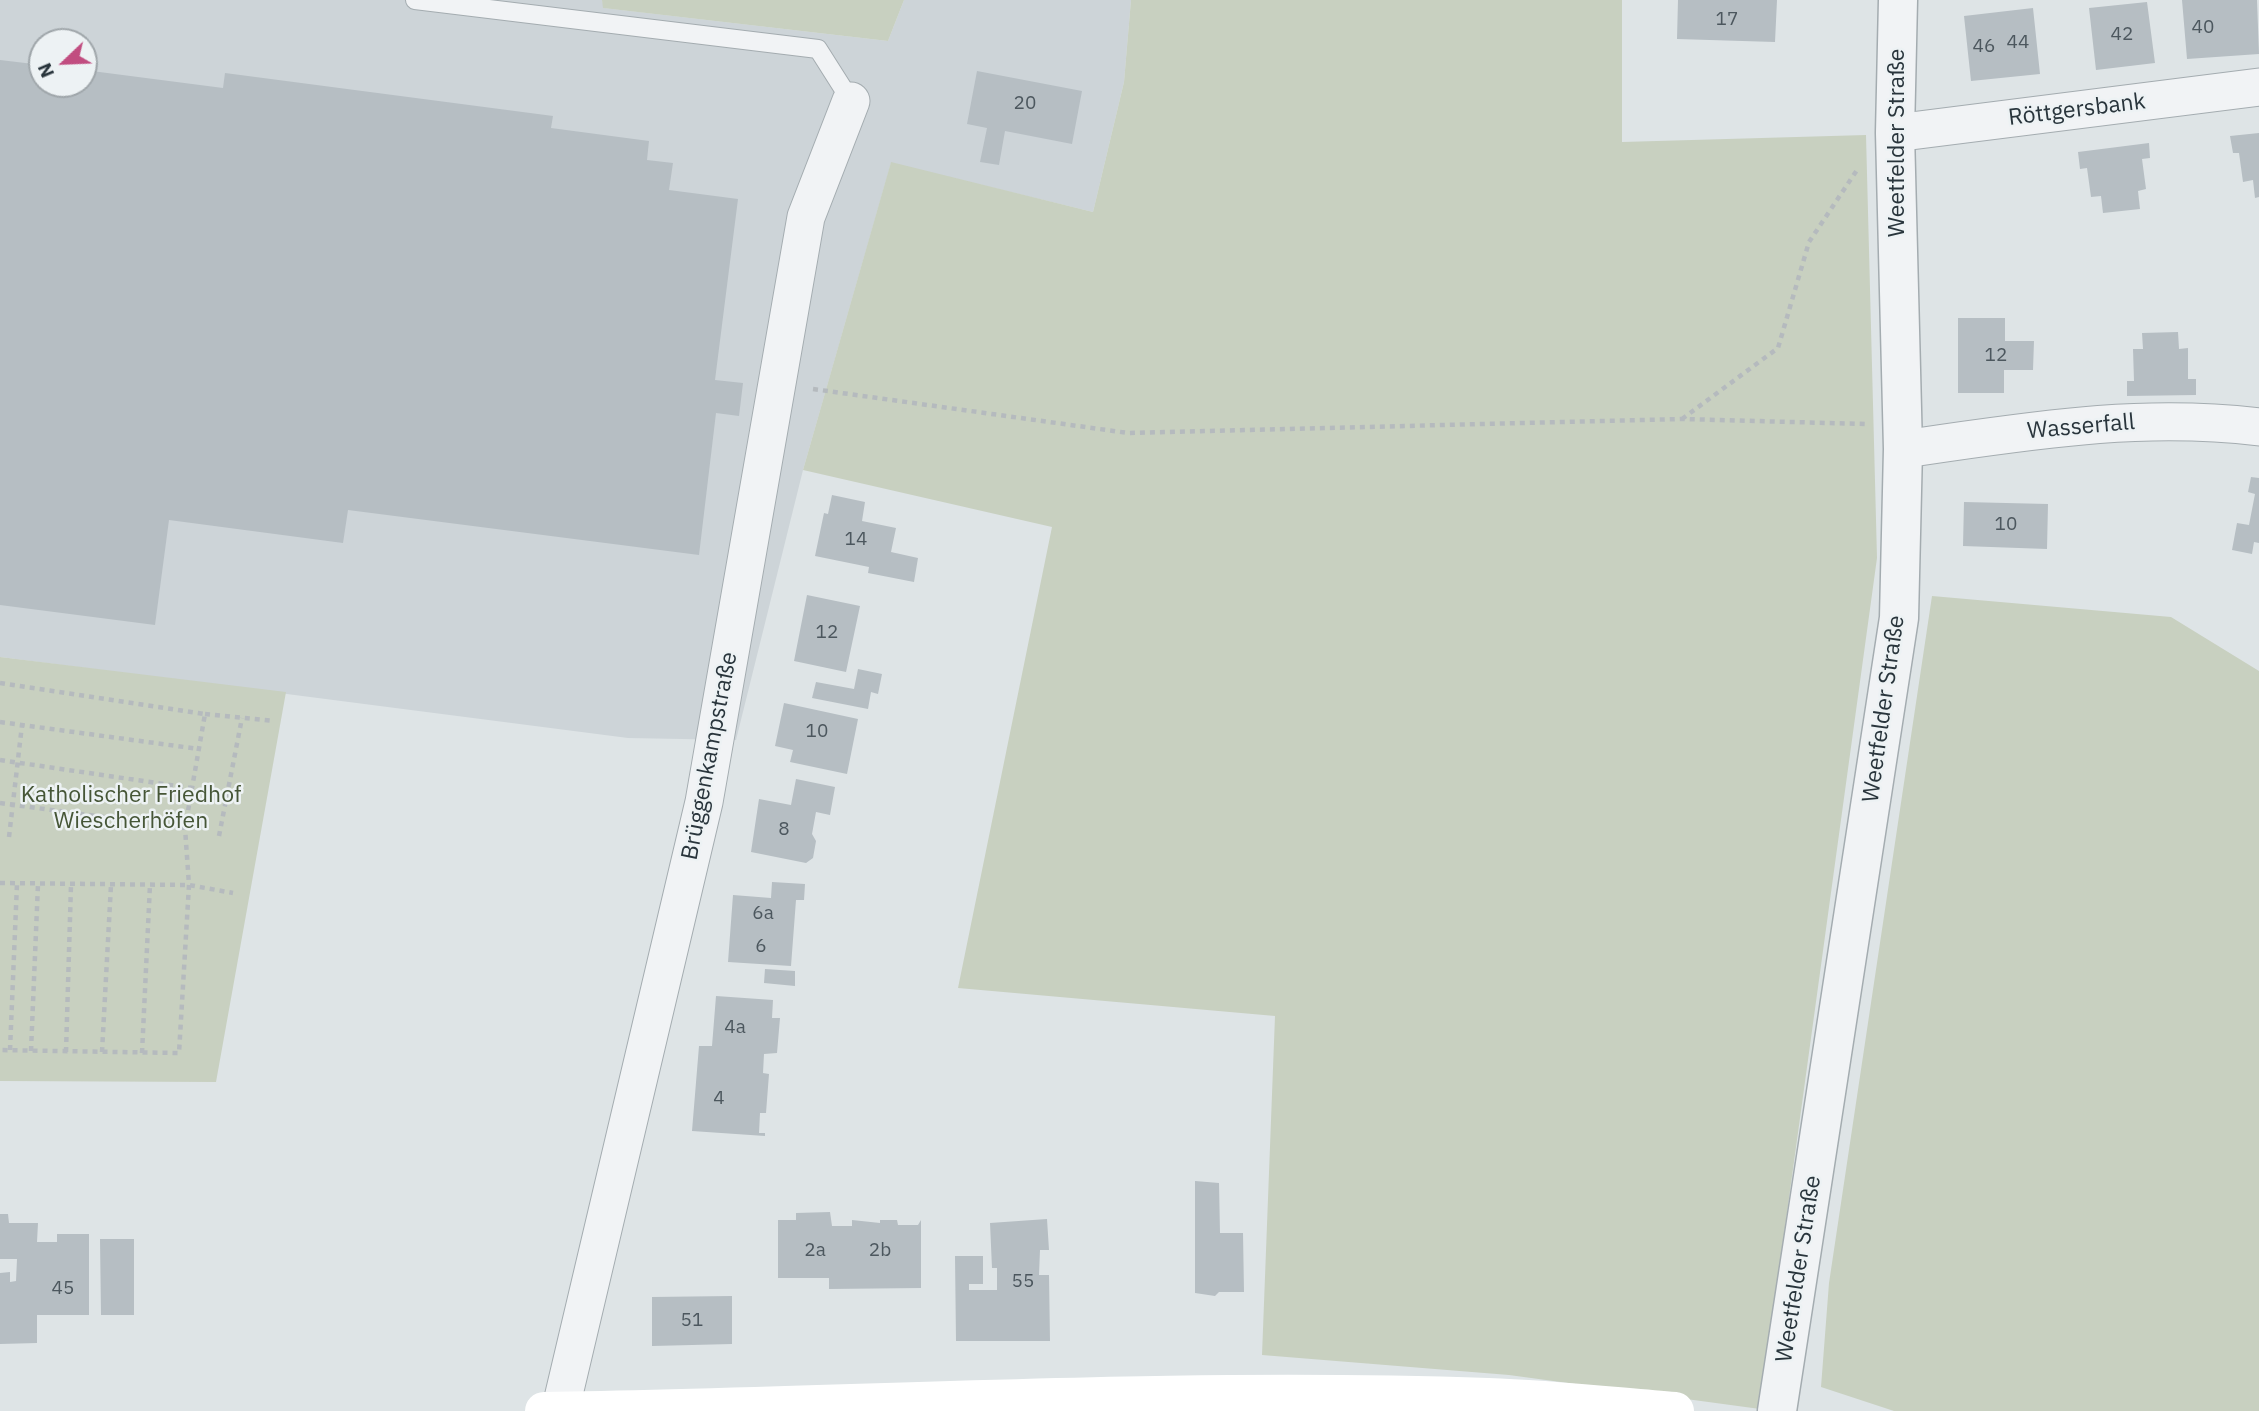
<!DOCTYPE html>
<html>
<head>
<meta charset="utf-8">
<style>
	body { margin:0 }
	#map { position:relative; width:2259px; height:1411px; overflow:hidden; background:#dee4e6; font-family:"IBM Plex Sans",sans-serif }
	canvas { display:block }
	.north { position:absolute; left:28px; top:28px; width:70px; height:70px; box-sizing:border-box; background:#edf2f4; border:2px solid #9fa6aa; border-radius:50%; rotate:247deg; font-size:19px; font-weight:700; line-height:28px; text-align:center; color:#29353c }
	.north::after { content:''; display:block; margin:auto; width:24px; height:32px; background:#c14d80; clip-path:polygon(50% 0,100% 100%,50% 72%,0 100%) }
</style>
</head>
<body>
<div id="map">
<canvas width="2259" height="1411"></canvas>
<div class="north">N</div>
</div>
<script>
const g = document.querySelector('canvas').getContext('2d');
g.lineJoin = 'round';
function fillPath(path, color) { g.fillStyle = color; g.fill(path, 'evenodd'); }
function strokePath(path, color, width, dash) { g.strokeStyle = color; g.lineWidth = width; g.lineCap = dash ? 'butt' : 'round'; g.setLineDash(dash || []); g.stroke(path); }
function label(font, color, halo, rows, align = 'center') {
  g.font = font + ' "IBM Plex Sans",sans-serif'; g.lineWidth = 5; g.setLineDash([]); g.textBaseline = 'middle'; g.strokeStyle = halo; g.fillStyle = color; for (const [text, x, y, turn = 0] of rows) {
    g.save(); g.translate(x, y); g.rotate((+turn || 0) * Math.PI / 180); g.textAlign = isNaN(turn) ? turn : align; if (halo) g.strokeText(text, 0, 0); g.fillText(text, 0, 0); g.restore();
  }
}
fillPath(new Path2D(`
	M0 0H602L604 8 888 41 904 0H1131L1124 82 1093 212 891 163 803 470 736 740 628 738 0 657ZM42 42H84V84H42Z`), '#cdd4d8');
fillPath(new Path2D(`
	M602 0H904L888 41 603 8Z
	M1131 0H1622V142L1866 135 1877 558 1760 1409 1509 1375 1262 1355 1275 1016 958 988 1052 527 803 470 891 162 1093 212 1124 82Z
	M1932 596 2171 617 2259 671V1411H1894L1821 1387 1829 1283Z
	M0 657 286 692 216 1082 0 1081Z`), '#c8d0c0');
fillPath(new Path2D(`
	M1678 0H1777L1775 42 1677 39Z
	M2182 0H2257L2259 54 2187 59Z
	M2147 2 2155 63 2096 70 2089 8Z
	M2033 8 2040 74 1971 81 1964 16Z
	M0 60 42 65V84H84V70L223 88 225 73 553 116 551 128 649 141 647 160 673 163 669 190 738 199 715 380 743 383 739 416 716 413 699 555 348 510 343 543 169 520 155 625 0 605Z
	M977 71 1082 91 1072 144 1005 131 999 165 980 162 987 128 967 124Z
	M2259 133V197L2255 198 2253 180 2243 182 2239 153H2233L2230 136Z
	M2149 143 2150 158 2142 159 2146 189 2138 191 2140 209 2103 213 2101 196 2091 197 2087 168 2080 169 2078 152Z
	M1958 318H2005V341H2034L2033 370H2004V393H1958Z
	M2178 332 2179 349 2188 348V379H2196V395L2127 396V381H2134L2133 349H2143L2142 333Z
	M2251 477 2259 478V543L2254 542 2252 554 2232 550 2237 523 2249 525 2255 494 2248 492Z
	M832 495 865 502 862 521 896 528 891 552 918 558 914 582 868 573 869 567 815 556 824 513 828 514Z
	M1964 502 2048 504 2047 549 1963 546Z
	M807 595 860 606 846 672 794 661Z
	M858 669 882 674 878 694 871 692 868 709 812 698 816 682 854 689Z
	M784 703 858 719 847 774 790 762 793 750 775 746Z
	M796 779 835 787 830 815 816 812 812 834 816 841 813 858 806 863 751 852 759 799 791 805Z
	M772 882 805 884 804 900H796L791 966 728 962 733 895 771 898Z
	M765 969 795 971V986L764 983Z
	M716 996 773 1000 772 1018H780L777 1053 764 1054 763 1073 769 1074 766 1113H760L759 1133H765V1136L692 1131 699 1046H712Z
	M1195 1181 1219 1183 1220 1233H1243L1244 1292H1219L1215 1296 1195 1293Z
	M830 1212 832 1226H852V1220L880 1223V1220H897L898 1225H918L921 1220V1288L829 1289V1278H778V1220H796V1213Z
	M0 1214H8L9 1223H38L37 1242H57V1234H89V1315H37V1343L0 1344V1273L10 1272V1282L16 1281 17 1259H0Z
	M1047 1219 1049 1250H1040L1039 1275H1049L1050 1341H956L955 1256H983V1284H969V1290H997V1268H992L990 1223Z
	M100 1239H134V1315H101Z
	M732 1296V1344L652 1346V1297Z`), '#b6bec3');
const service = new Path2D(`
	M415 0 818 49 851 101`);
const minor = new Path2D(`
	M1895 133 2259 87
	M1903 449C2024 432 2136 412 2259 427
	M560 1411 704 802 806 217 851 101`);
const tertiary = new Path2D(`
	M1777 1411 1899 618 1903 449 1895 133 1898 0`);
strokePath(service, '#a4acb0', 20);
strokePath(minor, '#a4acb0', 39);
strokePath(tertiary, '#a4acb0', 41);
strokePath(new Path2D(`
	M813 389 1128 433 1682 419 1865 424
	M1682 419 1778 348 1809 242 1857 170
	M0 683 205 714 185 828 189 885 179 1053 0 1050
	M205 714 274 721
	M0 722 199 749
	M0 760 191 788
	M0 803 185 828
	M219 836 242 718
	M9 837 22 725
	M0 883 189 885 233 893
	M10 1050 17 884
	M31 1051 38 884
	M66 1052 71 885
	M102 1052 111 885
	M142 1053 150 885`), '#b5babe', 4.5, [5, 5]);
strokePath(service, '#f1f3f5', 18);
strokePath(minor, '#f1f3f5', 37);
strokePath(tertiary, '#f1f3f5', 38);
strokePath(new Path2D(`
	M544 1411C858 1406 1174 1386 1488 1397 1550 1399 1613 1406 1675 1411`), '#fff', 38);
label('19px', '#4c575e', null, [
	["17",1727,20],
	["40",2203,28],
	["42",2122,35],
	["44",2018,43],
	["46",1984,47],
	["20",1025,104],
	["12",1996,356],
	["10",2006,525],
	["14",856,540],
	["12",827,633],
	["10",817,732],
	["8",784,830],
	["6a",763,914],
	["6",761,947],
	["4a",735,1028],
	["4",719,1099],
	["2a",815,1251],
	["2b",880,1251],
	["55",1023,1282],
	["45",63,1289],
	["51",692,1321]
]);
label('23px', '#29353c', '#edf2f4', [
	["Röttgersbank",2077,110,-7],
	["Weetfelder Straße",1897,143,-90],
	["Wasserfall",2081,427,-5],
	["Weetfelder Straße",1884,709,-82],
	["Brüggenkampstraße",710,756,-79],
	["Weetfelder Straße",1799,1269,-81]
]);
label('23px', '#465637', '#edf2f4', [
	["Katholischer Friedhof",131,795],
	["Wiescherhöfen",131,821]
]);
</script>
</body>
</html>
